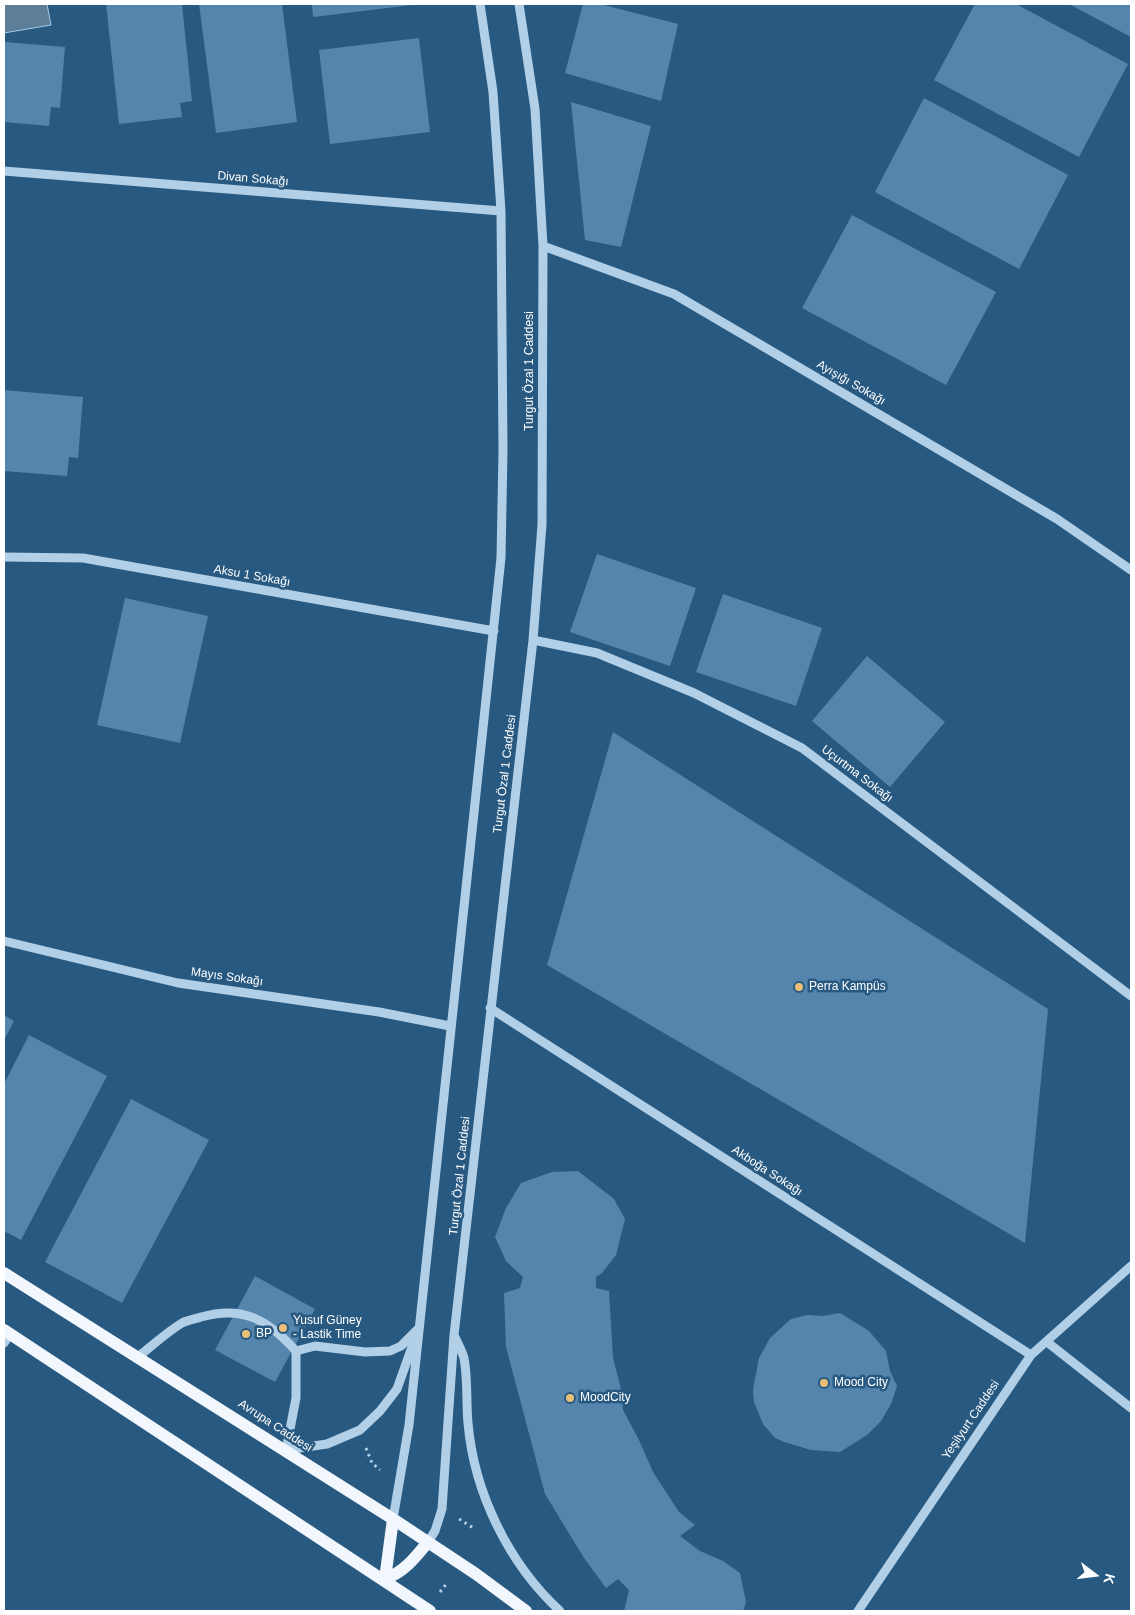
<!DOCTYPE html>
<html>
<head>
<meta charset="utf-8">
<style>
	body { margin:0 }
	#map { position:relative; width:1135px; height:1615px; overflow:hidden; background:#285981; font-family:Helvetica,sans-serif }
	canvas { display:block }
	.frame { position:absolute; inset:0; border:5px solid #fff; pointer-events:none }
	.north { position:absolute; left:1070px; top:1550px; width:50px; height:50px; -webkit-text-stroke:4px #285981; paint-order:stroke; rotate:105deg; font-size:14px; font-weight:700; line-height:20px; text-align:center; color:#fff }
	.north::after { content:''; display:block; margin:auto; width:18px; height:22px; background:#fff; clip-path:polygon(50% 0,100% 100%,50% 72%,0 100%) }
</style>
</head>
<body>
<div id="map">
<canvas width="1135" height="1615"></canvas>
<div class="frame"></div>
<div class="north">K</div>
</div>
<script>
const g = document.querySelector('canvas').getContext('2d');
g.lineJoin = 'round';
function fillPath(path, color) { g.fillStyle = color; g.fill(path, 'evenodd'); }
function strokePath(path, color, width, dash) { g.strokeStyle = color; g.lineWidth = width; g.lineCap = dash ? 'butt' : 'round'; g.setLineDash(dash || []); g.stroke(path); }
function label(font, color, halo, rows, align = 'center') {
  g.font = font + ' Helvetica,sans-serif'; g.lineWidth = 5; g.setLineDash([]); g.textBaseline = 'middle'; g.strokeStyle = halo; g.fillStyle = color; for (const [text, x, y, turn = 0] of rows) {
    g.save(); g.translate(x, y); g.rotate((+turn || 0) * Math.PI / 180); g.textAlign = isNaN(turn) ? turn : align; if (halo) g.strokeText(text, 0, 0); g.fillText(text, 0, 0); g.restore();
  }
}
const water = new Path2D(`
	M4 4H47L51 25 4 33Z`);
fillPath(water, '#5c7e99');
strokePath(water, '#a6cbe6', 1);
fillPath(new Path2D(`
	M106 4H182L192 101 180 103 182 117 119 124Z
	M199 4H282L297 122 216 133Z
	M312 4H412V5L313 17Z
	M583 4H600L678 24 661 101 565 73Z
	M975 4H1016L1128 64 1079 157 934 80Z
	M1069 4H1131V37Z
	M419 38 430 132 330 144 319 50Z
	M4 42 65 47 60 108 51 107 49 126 4 122Z
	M924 98 1068 175 1019 269 875 192Z
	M571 102 651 126 621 247 585 240Z
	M852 215 996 292 946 385 802 308Z
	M4 390 83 397 78 458 69 457 67 476 4 471Z
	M597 554 696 588 670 666 570 632Z
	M723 594 822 628 796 706 696 672Z
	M125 598 208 616 180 743 97 725Z
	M867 656 945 722 890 787 812 721Z
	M613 732 1048 1009 1025 1243 547 965Z
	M4 1015 14 1021 4 1040Z
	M29 1035 107 1076 21 1240 4 1231V1084Z
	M131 1099 209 1140 122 1303 45 1262Z
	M578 1171 614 1199 625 1219 616 1255 602 1273 596 1277V1288L609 1291 613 1358 621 1389 623 1410 639 1440 653 1472 679 1512 695 1525 680 1536 700 1551 723 1561 740 1573 746 1602 743 1611H624L629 1590 618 1579 606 1588 584 1558 545 1494 506 1347 504 1293 520 1288 523 1277 506 1261 495 1237 506 1208 521 1183 552 1172Z
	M255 1276 315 1309 275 1382 215 1350Z
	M840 1313 869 1331 886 1351 890 1371 897 1386 891 1404 881 1421 867 1435 840 1452 811 1450 784 1442 775 1438 763 1424 754 1402 753 1389 759 1358 770 1338 791 1319 807 1315 823 1316Z`), '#5585ac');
strokePath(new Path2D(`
	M366 1448 372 1463 380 1470
	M459 1519 475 1529
	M440 1592 448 1582`), '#b1cfe6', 3, [2.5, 4]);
strokePath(new Path2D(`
	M4 171 501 211
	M543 246 674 294 1057 519 1131 570
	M4 557 83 558 494 631
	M533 640 597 653 694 693 802 748 1131 996
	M4 941 178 983 379 1012 450 1026
	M490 1008 1031 1355
	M455 1337C458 1344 462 1351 464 1358 468 1379 466 1402 468 1423 474 1493 509 1564 560 1611
	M1047 1342 1131 1408
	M4 1343 10 1334
	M296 1351 315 1346 365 1352 390 1351 401 1346 418 1329
	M139 1356C153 1345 167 1332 182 1323 188 1320 195 1319 201 1317 243 1305 268 1320 296 1351V1398L286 1450 327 1444 360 1430 380 1411 397 1389 413 1344
	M393 1519 409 1425 501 558 503 451 501 211 493 92 480 4
	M428 1542 435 1531 442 1509 454 1335 533 640 542 525 543 246 535 109 519 4
	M858 1611 1031 1355 1131 1266`), '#b1cfe6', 9);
strokePath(new Path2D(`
	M4 1273 393 1519 476 1574 526 1611
	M4 1330 430 1611
	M385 1579 393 1519
	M385 1579C404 1572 415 1558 428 1542`), '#f2f7fd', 12);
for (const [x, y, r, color] of [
	[799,987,5,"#edbe78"],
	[283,1328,5,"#edbe78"],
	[246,1334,5,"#edbe78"],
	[824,1383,5,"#edbe78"],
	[570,1398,5,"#edbe78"]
]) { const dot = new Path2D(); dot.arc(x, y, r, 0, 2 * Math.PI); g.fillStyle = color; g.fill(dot); strokePath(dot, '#285981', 2); }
label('12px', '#fff', '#285981', [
	["Divan Sokağı",253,179,5],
	["Turgut Özal 1 Caddesi",530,371,-90],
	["Ayışığı Sokağı",851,383,30],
	["Aksu 1 Sokağı",252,576,10],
	["Turgut Özal 1 Caddesi",505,774,-83],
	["Uçurtma Sokağı",857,774,37],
	["Mayıs Sokağı",227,977,8],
	["Akboğa Sokağı",767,1171,33],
	["Turgut Özal 1 Caddesi",460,1176,-84],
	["Yeşilyurt Caddesi",971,1420,-56],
	["Avrupa Caddesi",275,1426,33]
]);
label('12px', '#fff', '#285981', [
	["Perra Kampüs",809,987],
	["Yusuf Güney",293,1321],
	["- Lastik Time",293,1335],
	["BP",256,1334],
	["Mood City",834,1383],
	["MoodCity",580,1398]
], 'left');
</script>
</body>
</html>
